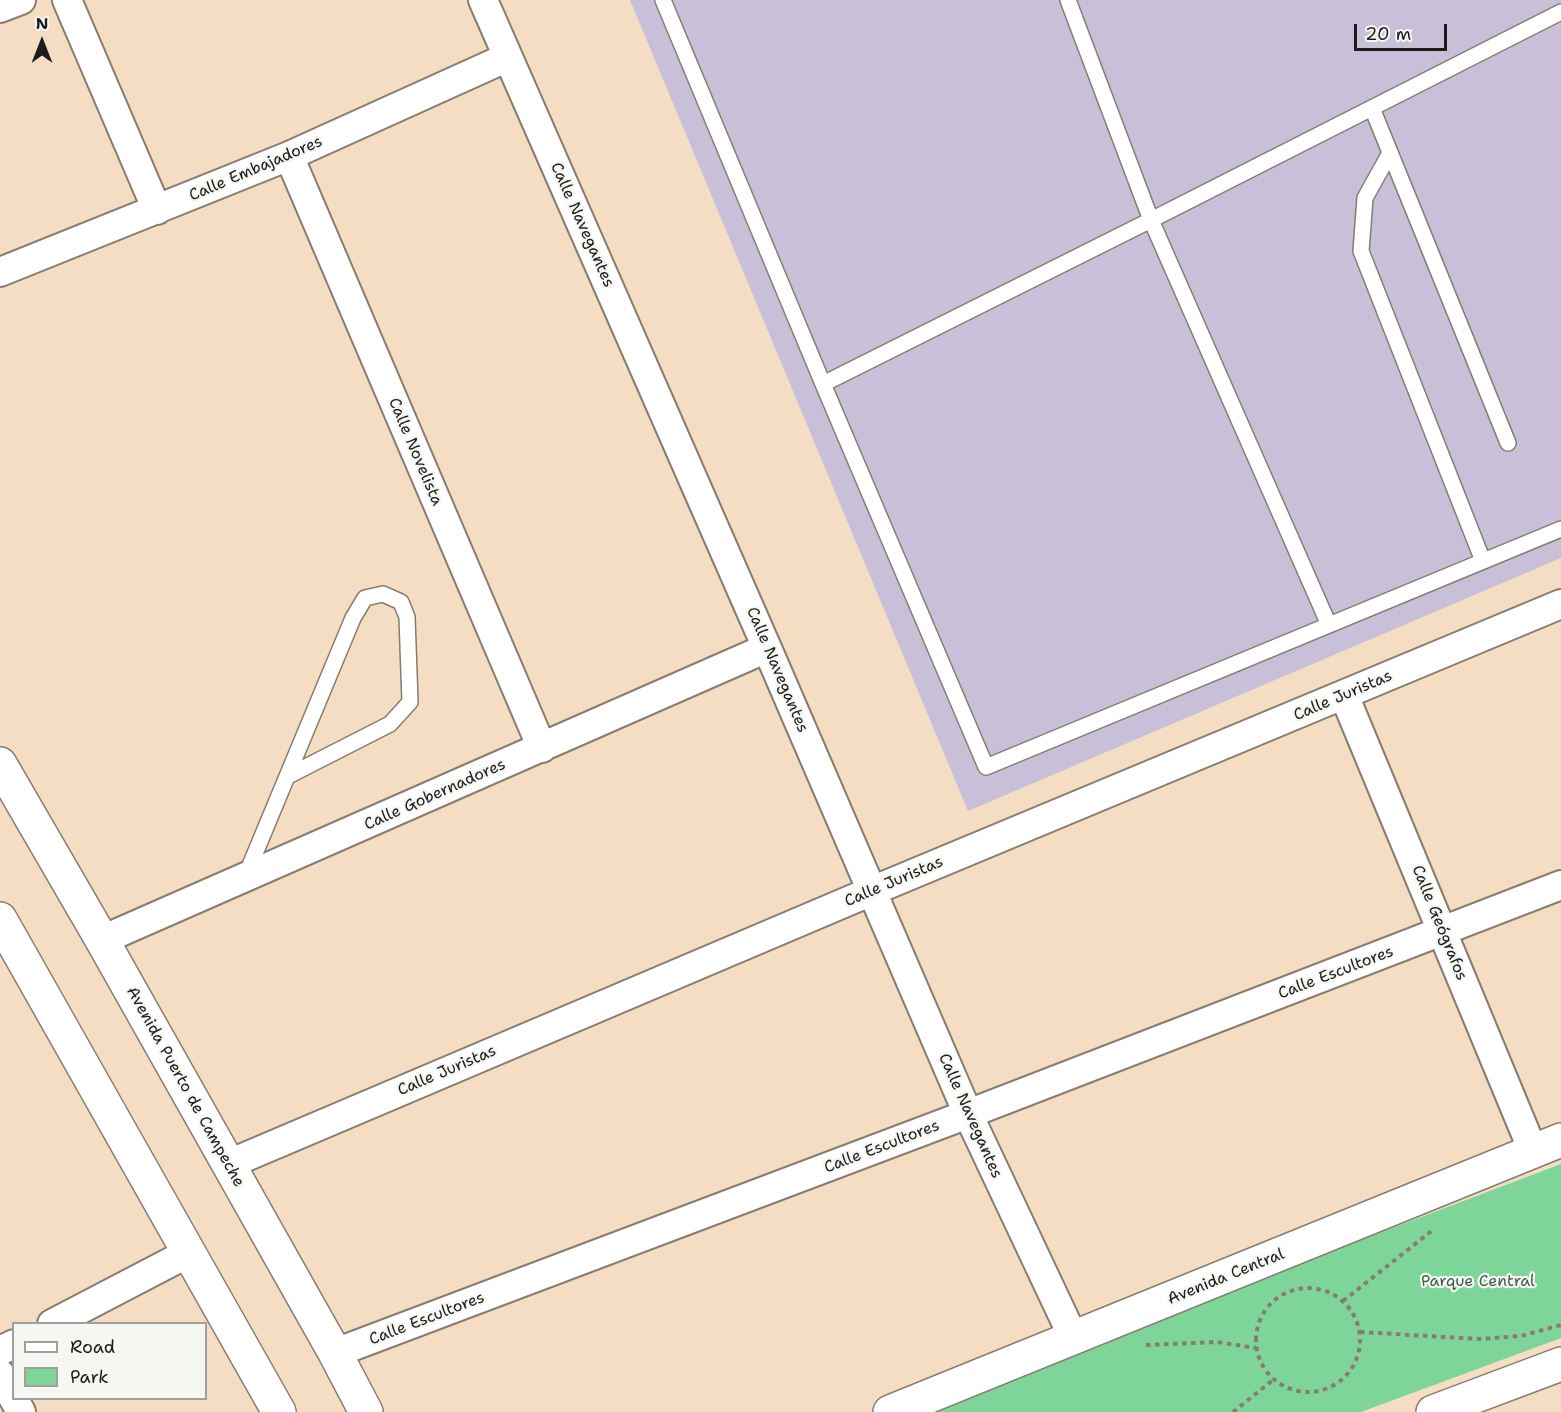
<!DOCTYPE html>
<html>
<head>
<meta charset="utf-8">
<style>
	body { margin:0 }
	#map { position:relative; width:1561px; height:1412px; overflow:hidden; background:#f4ddc3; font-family:"Shantell Sans",sans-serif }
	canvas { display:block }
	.legend { position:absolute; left:12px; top:1322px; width:195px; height:78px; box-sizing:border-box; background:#f6f6f2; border:2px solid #9f9f9c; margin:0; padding:8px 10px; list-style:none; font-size:18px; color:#1c1c1c }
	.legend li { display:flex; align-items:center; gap:12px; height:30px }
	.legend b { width:30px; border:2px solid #9f9f9c }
	.north { position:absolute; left:12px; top:12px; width:60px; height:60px; -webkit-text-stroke:4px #f6f6f2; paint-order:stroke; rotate:0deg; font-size:16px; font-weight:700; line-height:24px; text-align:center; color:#1c1c1c }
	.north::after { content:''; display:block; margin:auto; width:21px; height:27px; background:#1c1c1c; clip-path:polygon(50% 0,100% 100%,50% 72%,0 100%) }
	.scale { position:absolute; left:1354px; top:24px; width:93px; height:27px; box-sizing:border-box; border:3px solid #1c1c1c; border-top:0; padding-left:8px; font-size:18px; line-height:21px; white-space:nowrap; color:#1c1c1c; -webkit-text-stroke:4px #f6f6f2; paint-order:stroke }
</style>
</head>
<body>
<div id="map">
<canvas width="1561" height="1412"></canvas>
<ul class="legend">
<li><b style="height:8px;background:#fff"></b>Road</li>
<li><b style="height:16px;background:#7ed59a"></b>Park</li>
</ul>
<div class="north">N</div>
<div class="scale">20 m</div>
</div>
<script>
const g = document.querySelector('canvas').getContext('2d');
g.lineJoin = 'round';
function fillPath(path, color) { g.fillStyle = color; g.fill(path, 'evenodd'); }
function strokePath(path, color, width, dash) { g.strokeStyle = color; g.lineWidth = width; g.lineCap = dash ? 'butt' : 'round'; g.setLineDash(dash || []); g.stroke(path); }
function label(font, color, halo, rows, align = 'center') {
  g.font = font + ' "Shantell Sans",sans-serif'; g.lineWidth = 4.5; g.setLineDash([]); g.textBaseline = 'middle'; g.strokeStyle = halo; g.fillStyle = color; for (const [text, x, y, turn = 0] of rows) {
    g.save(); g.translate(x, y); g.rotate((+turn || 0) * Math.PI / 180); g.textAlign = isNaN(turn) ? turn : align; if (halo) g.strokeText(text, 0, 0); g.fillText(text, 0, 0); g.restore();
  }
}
fillPath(new Path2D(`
	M630 0H1561V558L968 811Z`), '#c7c0d8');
fillPath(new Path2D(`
	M1561 1164V1338L1361 1412H912L1184 1307Z`), '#7ed59a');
const lane = new Path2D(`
	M663 0 823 384 986 767 1561 529
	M1068 0 1151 220 1329 625
	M1372 108 1508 443
	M1390 153 1365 198 1361 251 1483 561
	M823 384 1151 220 1561 12
	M246 875 353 618 365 598 383 594 401 602 407 617 410 702 390 724 288 776`);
const street = new Path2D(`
	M67 0 157 210
	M483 0 767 648 968 1114 1074 1339
	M0 8 21 0
	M289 156 542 748
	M0 272 289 156 508 57
	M1344 695 1533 1151
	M102 940 767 648
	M229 1164 872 891 1561 604
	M52 1324 190 1252
	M0 1351 14 1344
	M335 1353 968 1114 1561 885
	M0 1374 21 1412`);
const secondary = new Path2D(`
	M0 764 102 940 335 1353 366 1412
	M0 919 279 1412
	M890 1412 1561 1140
	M1433 1412 1561 1364`);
strokePath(lane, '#887c70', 18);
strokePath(street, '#887c70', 32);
strokePath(secondary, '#887c70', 36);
strokePath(new Path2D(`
	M1256 1340a52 52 0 1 1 104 0a52 52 0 1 1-104 0Z
	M1343 1301 1434 1229
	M1360 1332 1479 1339 1521 1336 1561 1325
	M1146 1345 1217 1342 1256 1348
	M1233 1412 1273 1380`), '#887c70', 4, [4.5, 4.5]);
strokePath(lane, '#fff', 15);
strokePath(street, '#fff', 28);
strokePath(secondary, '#fff', 33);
label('16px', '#1c1c1c', '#f6f6f2', [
	["Calle Embajadores",256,169,-23],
	["Calle Navegantes",582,225,66],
	["Calle Novelista",415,452,67],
	["Calle Navegantes",777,670,67],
	["Calle Juristas",1343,696,-23],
	["Calle Gobernadores",435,795,-24],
	["Calle Juristas",894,882,-23],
	["Calle Geógrafos",1439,923,68],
	["Calle Escultores",1336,973,-21],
	["Calle Juristas",447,1071,-23],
	["Avenida Puerto de Campeche",185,1087,61],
	["Calle Navegantes",970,1116,66],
	["Calle Escultores",882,1147,-21],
	["Avenida Central",1226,1277,-22],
	["Calle Escultores",427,1319,-21]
]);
label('16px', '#3e5d48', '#f6f6f2', [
	["Parque Central",1478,1282]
]);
</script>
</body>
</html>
